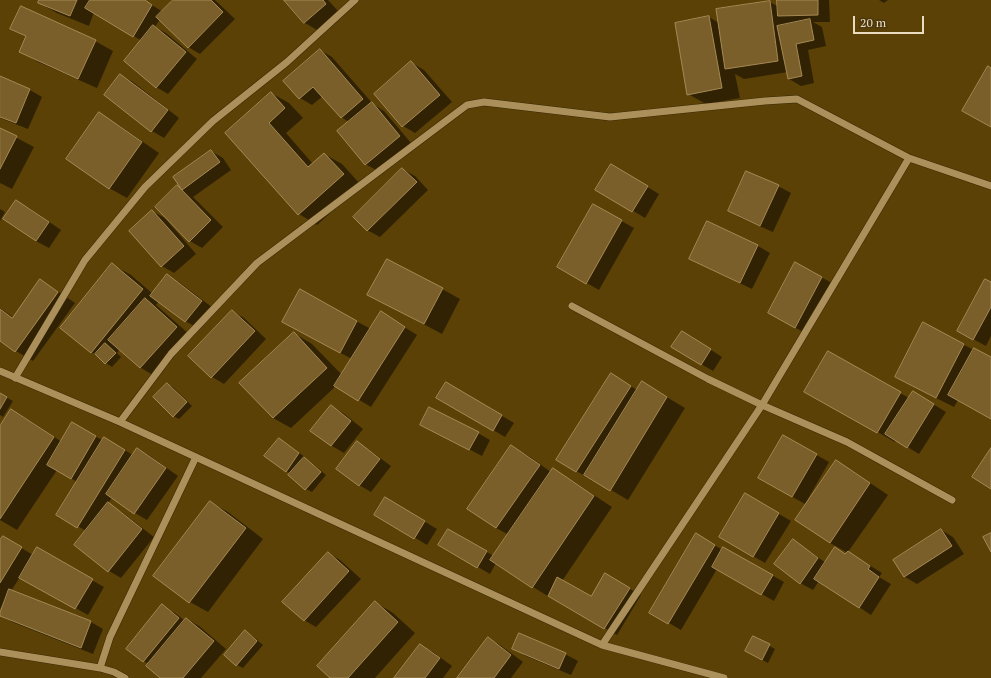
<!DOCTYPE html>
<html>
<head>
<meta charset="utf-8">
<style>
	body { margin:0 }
	#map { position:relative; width:991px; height:678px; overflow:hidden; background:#5b4106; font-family:"PT Serif",serif }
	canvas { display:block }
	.scale { position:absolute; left:853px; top:16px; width:71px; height:18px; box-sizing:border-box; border:2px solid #eadbc0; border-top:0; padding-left:5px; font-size:12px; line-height:14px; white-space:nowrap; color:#eadbc0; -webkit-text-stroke:3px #4c380f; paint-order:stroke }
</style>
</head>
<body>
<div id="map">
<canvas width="991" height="678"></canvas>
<div class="scale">20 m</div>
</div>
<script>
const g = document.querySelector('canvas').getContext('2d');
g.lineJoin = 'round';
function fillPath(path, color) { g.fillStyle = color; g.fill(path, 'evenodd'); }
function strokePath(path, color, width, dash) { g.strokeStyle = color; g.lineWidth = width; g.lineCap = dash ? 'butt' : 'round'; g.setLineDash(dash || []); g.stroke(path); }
fillPath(new Path2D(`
	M37 0H144L163 12 175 0H215L235 19 200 54 188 47 160 19 155 27 166 33 197 59 168 94 156 87 142 41 94 12 89 26 57 13 39 3 40 1Z
	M285 0H328L338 11 317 30 305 23Z
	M778 0H829L830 22H813L822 27 826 46 808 50 814 83 801 86 789 79 788 72 744 79 735 74 740 98 706 104 688 94 709 17 719 23 770 2 779 7Z
	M879 0H888L884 3Z
	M11 29 95 41 113 51 97 88 38 62 20 51 27 37Z
	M320 50 332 57 373 104 384 111 411 143 378 171 365 164 349 122 341 117 323 96 312 105 300 98Z
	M412 63 424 70 452 102 415 133 403 126 375 94Z
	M120 75 133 82 179 118 164 138 152 131Z
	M0 77 30 90 42 97 28 129 0 118Z
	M271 93 289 103 303 118 286 133 313 164 324 154 342 164 361 185 317 225 299 214 226 133Z
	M99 113 117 124 159 153 127 198 109 188Z
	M0 129 34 147 12 189 0 183Z
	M211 151 223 158 231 170 193 197 223 227 202 248 190 241 177 186 183 190 174 177Z
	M402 169 415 176 428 190 380 237 367 230Z
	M623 172 659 194 645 218 597 189Z
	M746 172 778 186 791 193 773 232 741 218 729 211Z
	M17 201 29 208 61 230 49 248 36 241 4 219Z
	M593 205 634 228 599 290 559 267Z
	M0 209 5 212 0 221Z
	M152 211 165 218 196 254 174 273 162 266Z
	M708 222 758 246 770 253 752 289 702 265Z
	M796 264 834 284 807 334 781 320Z
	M113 265 131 275 153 294 168 276 180 283 213 308 198 328 185 321 159 301 156 305 189 334 153 375 141 368 120 349 117 353 121 357 112 367 106 363 98 356 91 352Z
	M40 281 57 291 14 350 0 340V308L14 318Z
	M991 283V336L986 346 971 338Z
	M442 289 460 299 442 334 369 295Z
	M300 291 371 329 393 320 417 335 371 407 336 386 291 428 273 418 294 333 312 344 342 375 352 359 295 329Z
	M59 292 75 303 33 361 16 351Z
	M232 311 244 318 266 339 224 384 212 377 189 356Z
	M923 324 974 350 991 358V418L958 400 954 407 914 387 896 376Z
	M694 339 722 357 713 371 701 364Z
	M828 352 909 398 925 399 946 412 919 454 896 440 895 442 806 391Z
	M624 382 637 390 660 393 685 408 628 500 589 477V478L576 471 557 459Z
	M446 383 514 423 505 437 438 397Z
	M167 384 173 387 192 406 179 419 173 416Z
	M0 394 13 401 3 417 0 415Z
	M331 406 343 413 363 429 344 453 332 446 312 430Z
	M12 410 29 420 62 442 73 424 102 440 104 438 133 455 138 449 150 456 178 476 147 520 135 513 112 497 108 504 120 511 154 537 121 578 109 571 75 545 86 531 57 514 77 482 57 470 17 530 0 520V427Z
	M434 431 478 433 490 440 482 456Z
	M783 436 829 462 805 504 759 478Z
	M285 443 305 457 304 458 310 462 326 475 312 492 306 489 291 474 286 471Z
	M357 443 369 450 391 466 371 492 359 485Z
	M512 446 530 457 551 472 553 470 571 480 612 507 562 581 592 597 605 575 641 595 617 635 551 597V598L533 587 496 563 490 574 440 545 448 530 494 556 509 535 496 528Z
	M836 462 854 472 888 495 848 552 882 573 879 577 891 584 871 615 819 581 813 590 800 583 793 541 805 548 826 563 846 555 848 553 830 543Z
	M745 494 791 521 765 563 720 537Z
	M386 498 437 529 427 545 376 514Z
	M210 502 228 512 263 539 208 612 190 602Z
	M941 530 953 537 964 554 917 584 905 577Z
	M696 535 723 550 724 548 784 582 774 601 717 569 681 630 650 612Z
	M0 542 15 544 33 555 37 549 104 587 88 615 20 577 11 591 91 622 103 629 93 654 12 622 0 615 5 604H3L0 609Z
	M328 553 340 560 361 579 316 627 304 620Z
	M375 602 393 613 415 633 375 678H332Z
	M162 606 175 613 185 621 187 619 199 626 226 649 201 678H161L148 664 128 649Z
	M245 632 251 635 263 645 243 668 237 665Z
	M753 637 775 649 768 663 752 654Z
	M488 638 500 645 523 662 511 678H458Z
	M420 645 433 652 452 666 443 678H395Z
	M514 649 565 654 578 661 571 675 526 656Z`), '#0007');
const building = new Path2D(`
	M39 0H77L70 16 38 3Z
	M90 0H145L152 5 133 37 85 8Z
	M173 0H211L223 12 188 48 156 17Z
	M284 0H323L326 4 304 23Z
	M777 0H818V15L778 16Z
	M770 1 778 61 725 69 716 9Z
	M21 6 96 40 78 79 19 52 26 36 10 29Z
	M709 16 722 88 687 95 675 23Z
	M810 19 814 40 796 44 802 76 788 79 777 26Z
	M153 25 186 52 156 88 124 61Z
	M320 49 363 99 341 118 313 87 299 99 283 81Z
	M411 61 440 95 402 127 374 94Z
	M988 66 991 68V127L962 111Z
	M120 74 168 110 151 132 104 95Z
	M0 76 30 89 16 123 0 117Z
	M271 92 285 108 269 123 308 167 324 153 344 174 298 215 225 133Z
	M372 102 400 136 365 165 337 131Z
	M99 112 142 142 109 189 66 159Z
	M0 128 17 136 0 169Z
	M211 150 220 162 182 190 173 177Z
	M611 164 648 186 632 212 595 190Z
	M402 168 417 182 367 231 353 217Z
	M746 171 779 185 760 226 728 211Z
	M177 185 211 220 189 242 155 207Z
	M16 200 49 222 36 241 3 219Z
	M593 204 622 220 586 284 557 267Z
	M152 210 184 246 161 267 129 231Z
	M707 221 758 245 740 283 689 259Z
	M387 259 443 288 424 324 367 295Z
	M795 262 822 277 795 328 768 313Z
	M112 263 143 289 91 353 60 328Z
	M167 274 202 301 185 322 150 296Z
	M40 279 58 292 15 352 0 341V309L12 318Z
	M985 279 991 282V307L973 340 957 331Z
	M300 289 357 321 340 353 282 322Z
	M145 298 177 327 140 368 108 340Z
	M232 310 255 331 211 378 188 356Z
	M381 311 405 327 358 401 334 386Z
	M923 322 964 344 936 398 895 377Z
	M682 331 711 349 701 365 671 347Z
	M294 332 327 368 273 418 239 383Z
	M105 343 116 353 105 364 95 354Z
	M974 348 991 357V419L948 395Z
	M828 351 901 392 877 433 804 392Z
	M611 373 631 386 576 472 556 460Z
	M642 381 667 397 610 491 584 475Z
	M446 382 502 415 493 431 436 398Z
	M167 383 187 402 173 417 153 397Z
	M913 391 934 404 907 448 885 434Z
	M0 393 7 397 0 409Z
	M331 405 351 421 331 446 310 431Z
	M429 407 479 432 469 450 420 425Z
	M11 409 54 437 0 519V426Z
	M72 422 96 436 71 479 47 465Z
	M783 435 817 454 792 497 758 478Z
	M104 437 125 450 77 528 56 515Z
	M279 438 299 453 286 472 264 456Z
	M357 441 380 459 359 486 336 469Z
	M511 445 540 465 496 528 467 509Z
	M137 448 166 468 134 514 106 494Z
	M991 448V489L972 477Z
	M304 457 321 472 305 490 288 475Z
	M836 460 870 483 830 543 795 520Z
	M553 468 594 496 532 588 490 560Z
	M745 493 779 513 753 557 719 537Z
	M385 497 425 521 414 539 374 515Z
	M210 501 246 528 189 603 153 576Z
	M108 502 142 529 108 572 74 545Z
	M448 529 487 551 477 568 438 545Z
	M941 529 952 546 904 577 893 560Z
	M696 533 715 545 668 624 649 613Z
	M991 533V552L983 537Z
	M3 536 22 547 0 583V540Z
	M793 539 818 558 800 584 774 564Z
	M37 547 93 579 75 609 19 578Z
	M723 547 773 575 761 595 712 567Z
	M835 547 845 554 848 551 870 566 868 569 879 577 859 608 814 579Z
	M328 552 349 571 304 621 282 602Z
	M605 573 630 588 604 629 548 596 557 577 591 596Z
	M9 589 91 621 81 648 0 616V613Z
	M375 601 398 622 348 678H330L317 666Z
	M162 604 179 618 143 662 126 649Z
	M186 618 214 641 183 678H160L146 666Z
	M245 630 257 641 236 666 224 655Z
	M519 633 566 653 559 669 512 649Z
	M753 636 770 644 762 660 745 651Z
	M488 637 511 655 494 678H457Z
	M420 644 440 658 425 678H394Z`);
fillPath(building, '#7a5f2b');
strokePath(building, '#a58955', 1);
const minor = new Path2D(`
	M572 306 708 379 762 405 847 442 952 500
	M0 371 120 422 602 645 724 678
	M15 378 85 260 145 187 213 121 287 62 355 0
	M120 422 171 354 257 263 467 105 484 102 610 117 765 101 797 99 909 158
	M602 645 762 405 909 158 991 186
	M0 652 100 668 114 672 125 678
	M100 668 110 637 196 457`);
strokePath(minor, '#3b2800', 8);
strokePath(minor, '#ac905c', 7);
</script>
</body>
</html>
